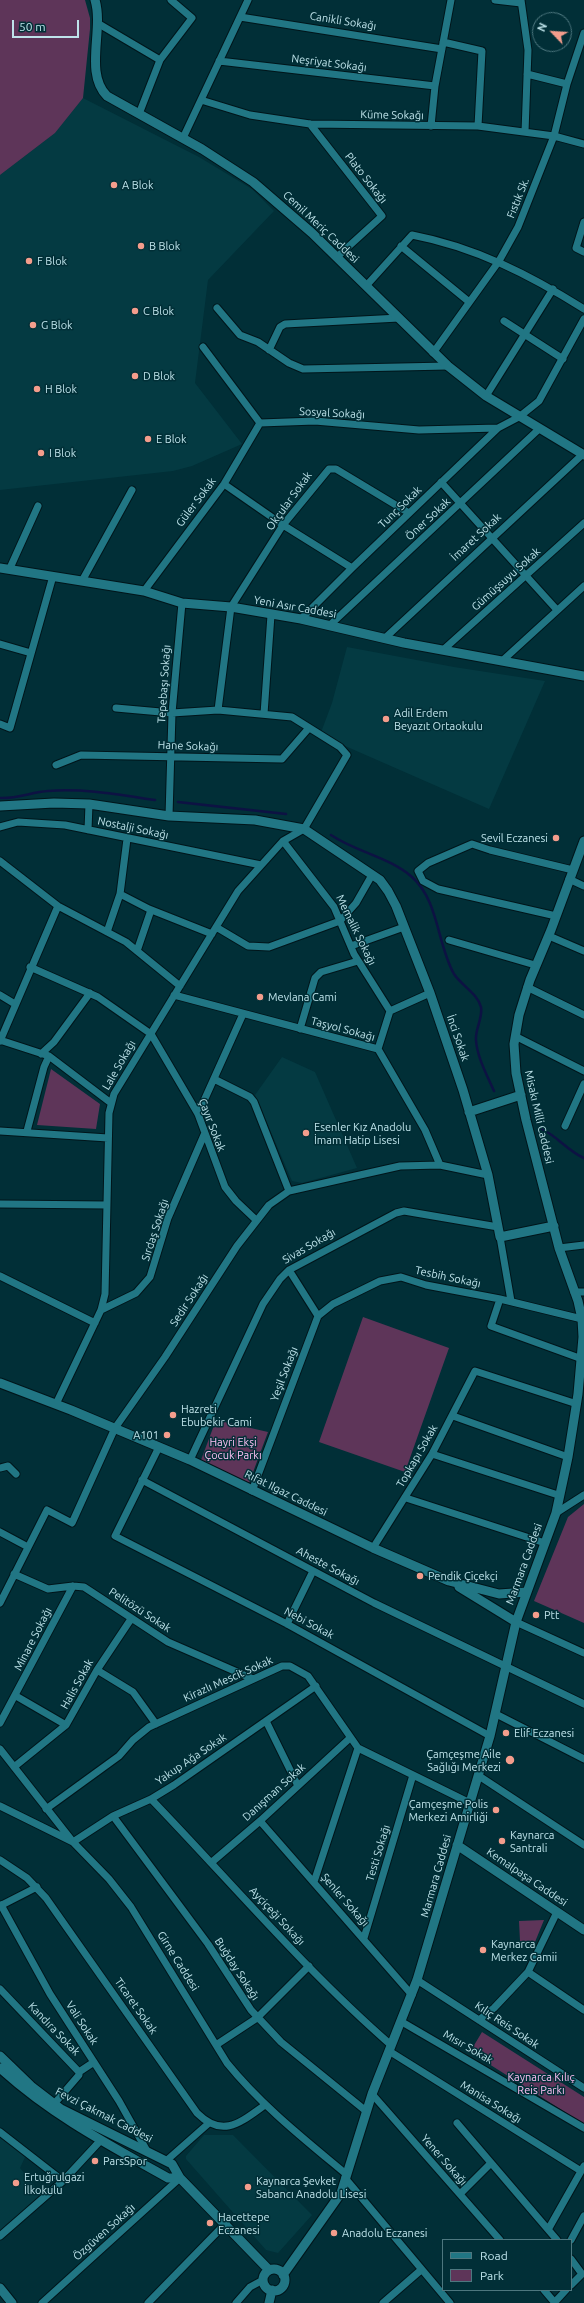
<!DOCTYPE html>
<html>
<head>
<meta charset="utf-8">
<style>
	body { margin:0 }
	#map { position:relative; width:584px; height:2303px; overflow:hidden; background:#012f37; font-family:Ubuntu,sans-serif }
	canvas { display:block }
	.legend { position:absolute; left:442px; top:2239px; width:130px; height:52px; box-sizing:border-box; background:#012f37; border:1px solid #4d777f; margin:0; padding:5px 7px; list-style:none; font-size:12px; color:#bee3ea }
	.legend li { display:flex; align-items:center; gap:8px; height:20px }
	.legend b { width:20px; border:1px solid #4d777f }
	.north { position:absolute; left:532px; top:12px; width:40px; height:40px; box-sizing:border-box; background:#012f37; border:1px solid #4d777f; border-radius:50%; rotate:295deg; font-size:11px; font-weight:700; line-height:16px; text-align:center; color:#bee3ea }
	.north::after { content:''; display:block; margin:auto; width:14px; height:18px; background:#f49d8c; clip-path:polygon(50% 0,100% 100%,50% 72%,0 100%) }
	.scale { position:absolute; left:12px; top:20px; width:67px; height:18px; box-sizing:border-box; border:2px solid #bee3ea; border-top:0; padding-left:5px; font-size:12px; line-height:14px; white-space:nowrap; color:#bee3ea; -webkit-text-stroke:3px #012f37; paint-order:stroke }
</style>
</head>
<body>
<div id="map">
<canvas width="584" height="2303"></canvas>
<ul class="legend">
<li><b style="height:5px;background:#217684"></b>Road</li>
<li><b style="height:11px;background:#5e3559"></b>Park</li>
</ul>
<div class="north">N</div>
<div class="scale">50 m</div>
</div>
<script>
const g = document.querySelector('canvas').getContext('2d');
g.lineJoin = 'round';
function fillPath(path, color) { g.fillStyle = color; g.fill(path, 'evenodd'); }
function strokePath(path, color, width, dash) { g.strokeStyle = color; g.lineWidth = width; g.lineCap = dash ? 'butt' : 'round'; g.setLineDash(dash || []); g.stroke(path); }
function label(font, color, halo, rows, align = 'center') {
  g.font = font + ' Ubuntu,sans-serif'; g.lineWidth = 3; g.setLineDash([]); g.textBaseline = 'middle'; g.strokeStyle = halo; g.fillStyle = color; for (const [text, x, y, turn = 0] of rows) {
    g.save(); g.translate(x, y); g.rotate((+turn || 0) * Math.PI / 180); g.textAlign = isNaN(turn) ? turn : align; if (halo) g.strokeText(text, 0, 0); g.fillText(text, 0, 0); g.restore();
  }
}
fillPath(new Path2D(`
	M83 98 199 157 252 189 274 211 208 280 195 383 242 444 192 466 173 471 0 490V175L55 133Z
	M347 647 454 667 545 681 489 809 320 735 332 703Z
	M282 1057 315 1072 357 1168 302 1183 292 1181 255 1095Z
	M204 2135H233L312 2215 278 2253 266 2250 186 2159V2156Z
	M0 2136 26 2155 20 2168 41 2194 0 2231Z`), '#043a42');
fillPath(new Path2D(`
	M0 0H85L90 18V29L83 98 55 133 0 175Z
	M51 1069 100 1104 96 1129 37 1125Z
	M363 1317 449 1348 405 1472 319 1442Z
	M216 1420 268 1432 249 1483 201 1460Z
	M584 1504V1623L534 1601 568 1517Z
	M544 1920 535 1942 520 1941 519 1921Z
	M482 2032 584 2097V2124L470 2052Z`), '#5e3559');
strokePath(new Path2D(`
	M0 798C17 799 32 792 48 791 84 788 121 795 155 800
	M178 802 286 814
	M331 835C356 852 389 857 412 877 439 901 437 944 454 974 461 985 478 994 481 1007 483 1018 475 1029 476 1040 477 1057 487 1075 494 1091
	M542 1129C558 1137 568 1151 584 1158`), '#0d1243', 2.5);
const minor = new Path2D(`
	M495 0 521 3
	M521 0 528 50 525 132
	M240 17 442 49
	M99 24 160 60
	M443 42 482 51 478 126
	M219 61 435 86
	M527 74 567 84
	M201 100 250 115 310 124 478 126 554 136 584 144
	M139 114 160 60 192 18 171 0
	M310 124 382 216 337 257
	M431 126 435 86 451 0
	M183 138 248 0
	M584 222 576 248 584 252
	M401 246 468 301
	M366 286 412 235C475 247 530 275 584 309
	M217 308 240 335 258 342 289 363 303 369 448 366
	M504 321 563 359
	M203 347 260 423 315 421 419 430 498 428
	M269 350 280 327 285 324 399 318
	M433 353 499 261 518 227 554 136 567 84 584 33
	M486 396 553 289
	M441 482 557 610
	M224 484 283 525 352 568
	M10 568 38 506
	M82 581 132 490
	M144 591 224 484 260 423
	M301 619 352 568 498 428 519 417 539 401 584 319
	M330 625 539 429
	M385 638 583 454
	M0 644 31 653
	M443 650 584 523
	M502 661 584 586
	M116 708 172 713 218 710
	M264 714 271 615
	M0 724 10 728 53 576
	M56 765 81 755 282 759 308 729
	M169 816 172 713 182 603
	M0 827 18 822 65 825 261 865
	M88 830 89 804
	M127 839 120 894 149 909 212 934
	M283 841 334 907 354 954 390 1011
	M0 861 58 906 126 942 180 986
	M569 879 584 886
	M556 916 438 889 423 881 418 871 428 863 472 844 490 850 573 870
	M216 927 248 946 269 947 340 921 356 903 372 875
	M107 932 120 894
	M549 936 584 951
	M449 940 535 965
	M351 946 404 927
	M137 951 151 910
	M30 967 98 997 151 1034 198 1114 225 1187 236 1201 256 1220
	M527 987 584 1015
	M0 995 15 1004
	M174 995 378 1049 425 1130 440 1165 488 1175
	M300 1029 315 978 321 972 358 961
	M515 1036 584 1071
	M0 1040 49 1056 111 1103
	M0 1041 58 906
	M378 1049 390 1011 430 993
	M41 1054 54 1042 90 993
	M214 1079 250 1097 254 1102 289 1191
	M198 1114 243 1014
	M565 1126 584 1084
	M0 1131 108 1138
	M27 1131 44 1067 49 1056
	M0 1204 107 1205
	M500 1237 511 1301
	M559 1248 584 1245
	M0 1276 95 1323
	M574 1292H584
	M500 1299 491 1326 582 1359
	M101 1310 136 1293 150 1277 168 1218 204 1135
	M318 1316 333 1304 380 1281 401 1277 426 1285 500 1299 582 1319
	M56 1404 101 1310 105 1294 109 1113 114 1094 238 891 283 841 304 829 347 755 340 747 292 717 218 710 231 607 283 525 329 469H336L409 513
	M453 1416 568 1457
	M159 1447 115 1536 287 1624 490 1736
	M432 1454 558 1495
	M190 1460 263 1304 280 1279 289 1270 396 1213 404 1211 498 1227
	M0 1468 8 1466 16 1474
	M142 1480 374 1603 584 1704
	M252 1491 318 1316 289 1270
	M406 1498 545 1543
	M556 1513 584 1495
	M0 1532 28 1547
	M373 1548 432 1454 475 1371 577 1404
	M14 1574 48 1589 73 1586 84 1587 168 1642 253 1679
	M0 1603 47 1510 72 1523 115 1428 165 1357 237 1246 269 1205 289 1191 400 1166 440 1165
	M516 1622 584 1653
	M287 1624 313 1571
	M97 1670 133 1692 156 1724
	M16 1696 66 1725
	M496 1714 584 1759
	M266 1721 298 1786
	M0 1723 73 1586
	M0 1749 73 1842 109 1879 131 1907 227 2063C261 2105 304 2139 346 2174
	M14 1767 66 1725 97 1670 131 1619
	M479 1776 584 1845
	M151 1799C230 1881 305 1970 391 2045
	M0 1806 73 1842 113 1816 151 1799 174 1785 316 1686
	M46 1809 119 1756 133 1740 149 1727 282 1666H290L308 1676 358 1748 470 1803
	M113 1816 208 1944 251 2010 281 2042 366 2111
	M260 1821 412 1995
	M0 1860 27 1878 46 1898 197 2113C223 2139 241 2122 265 2105
	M212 1862 260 1821 350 1738
	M314 1882 358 1748
	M1 1905 50 1994 119 2101 147 2151
	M0 1906 37 1887
	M364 1938 413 1775
	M528 1972 584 2010
	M417 1980 584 2088
	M0 1989 79 2072V2075L54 2104
	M479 2020 494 2008 528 1972 557 1912
	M402 2022 584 2128
	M216 2045 257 2018 309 1966
	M389 2051 581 2171
	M79 2072 94 2062
	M372 2094 500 2240
	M457 2123 557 2240
	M0 2132 63 2181
	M166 2161 209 2123
	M345 2178 450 2303
	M460 2194 491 2163
	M549 2228 584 2166
	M0 2236 63 2181 100 2141
	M571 2240 584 2216
	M571 2259 582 2274 571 2285
	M544 2290 555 2303
	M42 2303 180 2178
	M148 2303 226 2223
	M236 2303 250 2287 263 2280
	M383 2303 421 2270
	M554 2303 566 2290`);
const tertiary = new Path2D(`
	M95 0C104 30 84 73 107 96L202 149 253 182 312 233 448 366 486 396 584 455
	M0 568 144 591 182 603 231 607 301 619 404 643 584 676
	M0 806 54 803 89 804 169 816 255 820 304 829 380 880 388 891 396 906 430 993 463 1090 488 1175 500 1237 554 1226
	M469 1112 521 1095
	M0 1383 71 1410 190 1460 373 1548 449 1581 499 1594 527 1592
	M459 1587 516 1622
	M457 1845 584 1930
	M0 2056 31 2086 61 2109 172 2164 180 2178 269 2270
	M0 2068C50 2114 109 2145 168 2178H180
	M263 2280a11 11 0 1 1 22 0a11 11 0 1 1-22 0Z
	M283 2275 341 2193 372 2094 417 1980 490 1736 516 1622 556 1513 568 1457 578 1394 583 1337 582 1319 578 1301 559 1248 526 1120 516 1073 514 1044 519 1015 530 980 551 930 584 841
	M0 2288 12 2303
	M269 2303 272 2290`);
strokePath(minor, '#00151a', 9);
strokePath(tertiary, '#00151a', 11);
strokePath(minor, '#217684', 7);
strokePath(tertiary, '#217684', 9);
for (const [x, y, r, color] of [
	[114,185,4,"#f49d8c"],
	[141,246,4,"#f49d8c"],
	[29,261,4,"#f49d8c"],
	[135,311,4,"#f49d8c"],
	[33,325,4,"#f49d8c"],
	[135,376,4,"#f49d8c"],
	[37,389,4,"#f49d8c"],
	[148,439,4,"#f49d8c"],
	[41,453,4,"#f49d8c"],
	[386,719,4,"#f49d8c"],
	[556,838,4,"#f49d8c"],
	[260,997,4,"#f49d8c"],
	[306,1133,4,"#f49d8c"],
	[173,1415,4,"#f49d8c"],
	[167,1435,4,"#f49d8c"],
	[420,1576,4,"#f49d8c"],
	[536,1615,4,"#f49d8c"],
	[506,1733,4,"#f49d8c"],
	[510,1760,5,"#f49d8c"],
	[496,1810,4,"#f49d8c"],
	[502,1841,4,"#f49d8c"],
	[483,1950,4,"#f49d8c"],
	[95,2161,4,"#f49d8c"],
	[16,2183,4,"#f49d8c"],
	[248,2187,4,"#f49d8c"],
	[210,2223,4,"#f49d8c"],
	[334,2233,4,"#f49d8c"]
]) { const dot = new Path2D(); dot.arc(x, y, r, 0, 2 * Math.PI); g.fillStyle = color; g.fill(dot); strokePath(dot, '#012f37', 1.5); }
label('11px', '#bee3ea', '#012f37', [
	["Canikli Sokağı",343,21,9],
	["Neşriyat Sokağı",329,63,7],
	["Küme Sokağı",392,115,1],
	["Plato Sokağı",366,178,52],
	["Fıstık Sk.",518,198,-68],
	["Cemil Meriç Caddesi",321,227,43],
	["Sosyal Sokağı",332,413,3],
	["Okçular Sokak",289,501,-54],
	["Güler Sokak",196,502,-53],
	["Tunç Sokak",400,507,-44],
	["Öner Sokak",428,519,-43],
	["İmaret Sokak",476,537,-43],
	["Gümüşsuyu Sokak",506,579,-42],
	["Yeni Asır Caddesi",295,607,10],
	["Tepebaşı Sokağı",164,684,-86],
	["Hane Sokağı",188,746,2],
	["Nostalji Sokağı",133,828,12],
	["Memalik Sokağı",356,930,64],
	["Taşyol Sokağı",343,1029,15],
	["İnci Sokak",458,1038,71],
	["Lale Sokağı",119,1065,-60],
	["Misakı Milli Caddesi",539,1117,77],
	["Çayır Sokak",212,1125,69],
	["Sırdaş Sokağı",155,1230,-72],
	["Sivas Sokağı",309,1246,-30],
	["Tesbih Sokağı",448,1277,12],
	["Sedir Sokağı",189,1300,-57],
	["Yeşil Sokağı",284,1374,-69],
	["Topkapı Sokak",417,1456,-60],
	["Rıfat Ilgaz Caddesi",286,1493,26],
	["Marmara Caddesi",524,1564,-70],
	["Aheste Sokağı",328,1566,28],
	["Pelitözü Sokak",140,1610,33],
	["Nebi Sokak",309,1623,28],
	["Minare Sokağı",33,1639,-63],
	["Kirazlı Mescit Sokak",228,1679,-24],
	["Halis Sokak",77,1684,-61],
	["Yakup Ağa Sokak",191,1759,-34],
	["Danışman Sokak",274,1792,-42],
	["Testi Sokağı",378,1853,-73],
	["Marmara Caddesi",436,1876,-74],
	["Kemalpaşa Caddesi",527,1877,34],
	["Şenler Sokağı",345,1900,49],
	["Ayçiçeği Sokağı",277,1916,47],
	["Girne Caddesi",178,1961,58],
	["Buğday Sokağı",237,1969,57],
	["Ticaret Sokak",136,2006,55],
	["Vali Sokak",82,2023,57],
	["Kılıç Reis Sokak",507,2025,34],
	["Kandıra Sokak",54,2029,46],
	["Mısır Sokak",468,2047,30],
	["Manisa Sokağı",491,2102,32],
	["Fevzi Çakmak Caddesi",104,2115,27],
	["Yener Sokağı",444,2160,49],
	["Özgüven Sokağı",104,2232,-42]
]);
label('11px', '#bee3ea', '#012f37', [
	["A Blok",122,185],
	["B Blok",149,246],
	["F Blok",37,261],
	["C Blok",143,311],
	["G Blok",41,325],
	["D Blok",143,376],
	["H Blok",45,389],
	["E Blok",156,439],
	["I Blok",49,453],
	["Adil Erdem",394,713],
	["Beyazıt Ortaokulu",394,726],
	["Sevil Eczanesi",548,838,"right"],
	["Mevlana Cami",268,997],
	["Esenler Kız Anadolu",314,1127],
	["İmam Hatip Lisesi",314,1140],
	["Hazreti",181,1409],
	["Ebubekir Cami",181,1422],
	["A101",159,1435,"right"],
	["Pendik Çiçekçi",428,1576],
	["Ptt",544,1615],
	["Elif Eczanesi",514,1733],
	["Çamçeşme Aile",501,1754,"right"],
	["Sağlığı Merkezi",501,1767,"right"],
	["Çamçeşme Polis",488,1804,"right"],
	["Merkezi Amirliği",488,1817,"right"],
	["Kaynarca",510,1835],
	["Santrali",510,1848],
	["Kaynarca",491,1944],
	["Merkez Camii",491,1957],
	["ParsSpor",103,2161],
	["Ertuğrulgazi",24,2177],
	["İlkokulu",24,2190],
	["Kaynarca Şevket",256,2181],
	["Sabancı Anadolu Lisesi",256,2194],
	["Hacettepe",218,2217],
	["Eczanesi",218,2230],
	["Anadolu Eczanesi",342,2233]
], 'left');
label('11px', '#fdc0f4', '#012f37', [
	["Hayri Ekşi",233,1442],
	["Çocuk Parkı",233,1455],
	["Kaynarca Kılıç",541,2077],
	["Reis Parkı",541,2090]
]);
</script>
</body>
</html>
